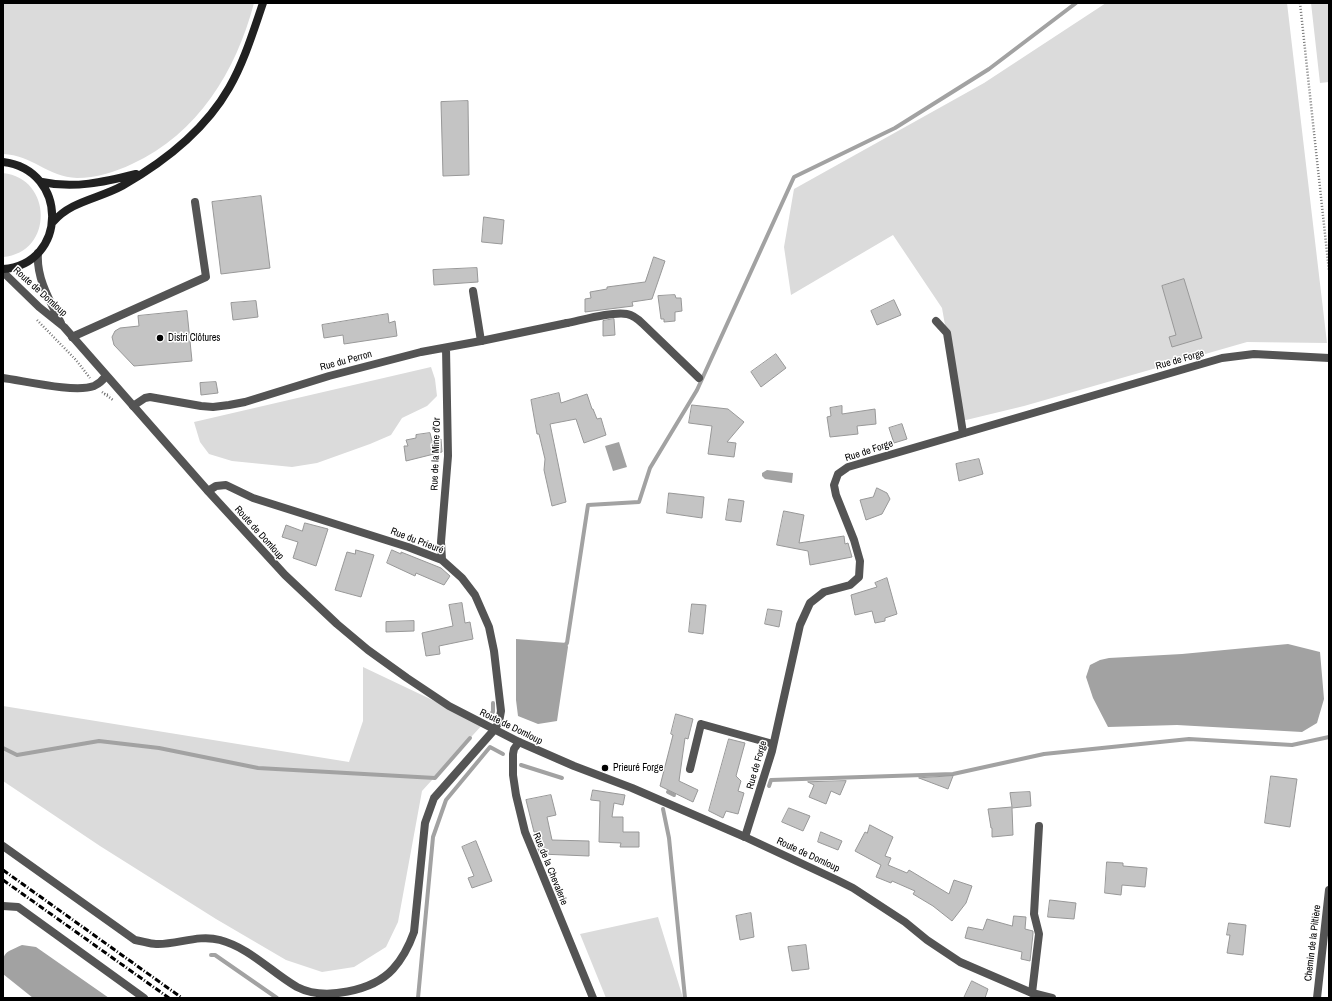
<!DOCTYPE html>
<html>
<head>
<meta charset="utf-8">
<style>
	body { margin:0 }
	#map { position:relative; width:1332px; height:1001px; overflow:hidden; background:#fff; font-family:"Archivo Narrow",sans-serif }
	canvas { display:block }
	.frame { position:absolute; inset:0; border:4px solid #000; pointer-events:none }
</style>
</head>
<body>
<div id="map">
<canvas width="1332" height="1001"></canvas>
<div class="frame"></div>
</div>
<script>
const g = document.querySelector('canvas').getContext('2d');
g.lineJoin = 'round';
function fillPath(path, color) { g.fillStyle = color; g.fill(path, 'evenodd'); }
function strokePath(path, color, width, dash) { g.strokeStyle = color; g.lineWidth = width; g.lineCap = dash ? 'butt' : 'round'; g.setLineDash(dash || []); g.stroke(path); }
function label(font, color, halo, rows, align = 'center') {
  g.font = font + ' "Archivo Narrow",sans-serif'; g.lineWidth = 3; g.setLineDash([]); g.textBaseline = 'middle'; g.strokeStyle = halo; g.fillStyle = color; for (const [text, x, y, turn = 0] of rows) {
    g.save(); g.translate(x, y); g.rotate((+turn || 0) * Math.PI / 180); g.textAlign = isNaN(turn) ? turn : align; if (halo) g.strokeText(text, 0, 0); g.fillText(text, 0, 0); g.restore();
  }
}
fillPath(new Path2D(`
	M3 3H254C236 71 198 134 132 164 115 172 96 178 77 178 48 177 32 155 3 154Z
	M1106 3H1287L1327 343 1247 342 1024 406 962 421 942 308 893 235 791 295 784 247 794 189 984 83Z
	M1311 3H1329V82L1320 83Z
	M3 173C53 178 54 253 3 257Z
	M431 367 435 379 437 396 427 406 402 418 391 435 370 444 317 463 292 467 232 461 209 454 200 442 194 422Z
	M363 667 483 724 422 791 398 922 386 947 354 967 322 972 286 960 216 919 100 846 3 781V706L349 762 363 721Z
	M658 917 683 998H606L580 934Z`), '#dbdbdb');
fillPath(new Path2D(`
	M619 442 627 467 613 471 605 446Z
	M767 470 793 473 792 483 765 479 762 476V473Z
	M516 639 567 643 568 647 557 721 538 724 518 716 516 700Z
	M1288 644 1320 652 1324 699 1317 723 1302 732 1177 725 1108 727 1093 698 1086 677 1090 665 1100 660 1109 658 1182 654Z
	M22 945 36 947 109 998H33L3 974C3 952 2 954 22 945Z`), '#a2a2a2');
strokePath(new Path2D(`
	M563 647 567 643 588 505 639 502 650 468 697 390 794 177 895 128 989 69 1076 3
	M485 714 488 716 493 712V703
	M3 748 17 755 99 741 159 748 258 768 435 778 470 738
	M521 765 562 778
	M769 786 771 780 953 774 1044 754 1189 739 1292 745 1329 737
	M668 792 674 795
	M663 809 669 838 685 998
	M211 955H215L277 998
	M418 998 433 837 446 800 490 747 503 754`), '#a2a2a2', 4);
const building = new Path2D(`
	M468 101 469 175 443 176 441 102Z
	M261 196 270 268 221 274 212 202Z
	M484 217 504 220 502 244 482 242Z
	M654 257 665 261 652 299 632 302 633 306 585 312V299L591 298 590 292 607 289V287L645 282Z
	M477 268 478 282 434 285 433 270Z
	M1184 279 1202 338 1172 347 1169 337 1176 335 1162 286Z
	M675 295 676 298H681L682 311 675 312V321L664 322V319H661L658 296Z
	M894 300 901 315 877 325 871 311Z
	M256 301 258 317 233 320 231 303Z
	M187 311 192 361 134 366 114 345 112 337 115 331 120 328 139 326 138 316Z
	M388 314 389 323 395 321 397 336 344 344 343 335 324 338 322 325Z
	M614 319 615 335 603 336V321Z
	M776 354 786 368 761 387 751 372Z
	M216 382 218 393 201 395 200 383Z
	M559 393 561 403 587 394 592 409H593L597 419 601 418 606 435 584 443 576 419 550 424 566 502 552 506 544 470 545 459 539 434H537L531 400Z
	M692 405 728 409 744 422 727 442 736 443 734 457 708 454 712 426 689 423Z
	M842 406V414L875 409 876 424 857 426 858 434 830 437 827 417 831 416 830 408Z
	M902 424 907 439 894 443 889 428Z
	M430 433 432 441 441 439 442 452 406 461 404 446H408L406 440 416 438V435Z
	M979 459 983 474 959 481 956 464Z
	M877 488 887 493 890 499 882 514 866 520 860 500 873 497Z
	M669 493 704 497 702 518 667 513Z
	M729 499 744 501 741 522 726 520Z
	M784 511 804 515 799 543 844 536 845 544 848 543 852 557 810 565 808 551 777 545Z
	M305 523 328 529 316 566 293 558 298 542 282 537 286 525 302 531Z
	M356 550 374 555 361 597 335 590 347 552 355 554Z
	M392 550 401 554V552L441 568 450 576 444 585 416 573 415 576 387 563Z
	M887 578 897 614 885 618V621L875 623 872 611 855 615 851 595 877 587 875 583Z
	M462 603 465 623 470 622 473 639 439 646 440 654 426 656 422 633 453 626 449 605Z
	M692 604 706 605 703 634 689 632Z
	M768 609 782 611 779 627 765 624Z
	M414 621V631L386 632V622Z
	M676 714 693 719 688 739 685 738 679 781 698 790 693 802 660 786 673 735 671 734Z
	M729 739 745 743 736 776 741 781 738 791 744 793 738 814 726 811 723 818 709 811Z
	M953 776 948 789 919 778Z
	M1271 776 1297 779 1290 827 1265 823Z
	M846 781 840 795 831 791 826 804 809 797 814 785 808 782Z
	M593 790 625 795 623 805 614 803 612 817H623V832H639V847H620L621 843 599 842 600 801 591 800Z
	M1030 792 1031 806 1012 808 1013 835 992 837V828H991L988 809 1012 807 1010 793Z
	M551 795 556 815 547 817 552 840 589 841V856L540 854 538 849V832H534L526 800Z
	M789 808 810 816 803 831 782 822Z
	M870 825 893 837 885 856 891 858 888 865 907 873 909 870 949 894 954 880 972 886 966 903 952 921 933 906 913 894 915 891 892 881 891 883 876 877 881 865 855 851 865 832 867 833Z
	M821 832 842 841 838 850 818 842Z
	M476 841 492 881 472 888 468 878 474 876 462 847Z
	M1107 862 1123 863V866L1147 868 1145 887 1122 885 1121 895 1105 893Z
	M1050 900 1076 903 1074 919 1048 917Z
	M751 913 754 937 740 940 736 916Z
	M1014 916 1026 917 1025 929 1033 931V934L1030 961 1021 959 1022 952 965 938 968 927 983 930 987 919 1012 926Z
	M1229 923 1246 925 1243 955 1227 953 1230 935H1227Z
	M806 945 809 969 792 971 788 947Z
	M972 981 988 989 985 998H964Z`);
fillPath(building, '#c4c4c4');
strokePath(building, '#989898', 1);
strokePath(new Path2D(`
	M1300 3 1329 271
	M37 320 76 360 90 378
	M102 392 113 400
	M104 394 110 395`), '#767676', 2.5, [1, 2]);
strokePath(new Path2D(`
	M473 291 481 341
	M936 321 947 333 963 433
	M567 323C582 320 613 311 627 314 633 315 639 320 643 324L699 378
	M72 337 206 277 195 202
	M3 378C25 381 75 393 94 386 98 384 103 380 106 376
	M690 769 701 724 773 744
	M3 846 135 940C142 941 150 944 156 944 177 945 198 934 220 940 250 948 271 972 297 987 324 1001 373 991 393 969 403 958 409 946 414 932L425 823 434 798 494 730
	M3 906 18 907 144 998
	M1032 993 1039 934 1034 914 1039 826`), '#545454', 8);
strokePath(new Path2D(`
	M133 406 145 398 150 397 201 406 213 407 229 405 245 402 329 376 421 352 481 341 567 323
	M208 491 216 486 226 485 253 498 408 547 442 560 462 578 475 595 489 627 494 651 501 711 499 722 494 730
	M442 560 441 542 448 456 446 348
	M519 742 514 749 513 754V775L516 795 525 832 593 998
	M745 837 772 751 800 625 810 603 824 592 850 585 859 577 860 561 854 540 836 495 834 485 838 474 848 467 1222 358 1254 354 1329 358
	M1317 998 1329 890`), '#545454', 8);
strokePath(new Path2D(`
	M38 253C36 278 50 301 61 323
	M3 272 39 307 64 327 208 491 285 575 337 624 368 650 407 678 449 706 519 742 574 766 632 788 745 837 837 880 853 888 905 922 927 940 960 962 1032 993 1052 998`), '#545454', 8);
strokePath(new Path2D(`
	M3 162C69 170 68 264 3 269
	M42 182C74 189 104 182 136 174
	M53 222C71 201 98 199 122 186 164 162 205 130 229 88 244 62 253 32 263 3`), '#212121', 8);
strokePath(new Path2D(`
	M3 870 182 998
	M3 880 169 998`), '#000', 3, [6, 2, 1, 2]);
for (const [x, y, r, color] of [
	[160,338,4,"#000"],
	[605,768,4,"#000"]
]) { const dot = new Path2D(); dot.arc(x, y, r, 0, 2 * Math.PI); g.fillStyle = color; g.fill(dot); strokePath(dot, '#fff', 1.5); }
label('10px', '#000', '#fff', [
	["Route de Domloup",40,292,42],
	["Rue de Forge",1180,360,-16],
	["Rue du Perron",346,361,-15],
	["Rue de Forge",869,451,-18],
	["Rue de la Mine d'Or",436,454,-88],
	["Route de Domloup",259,533,48],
	["Rue du Prieuré",417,541,21],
	["Route de Domloup",511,727,26],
	["Rue de Forge",757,765,-74],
	["Route de Domloup",808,855,25],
	["Rue de la Chevalerie",550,869,68],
	["Chemin de la Piltière",1313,943,-83]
]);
label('10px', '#000', '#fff', [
	["Distri Clôtures",168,338],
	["Prieuré Forge",613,768]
], 'left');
</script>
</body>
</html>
